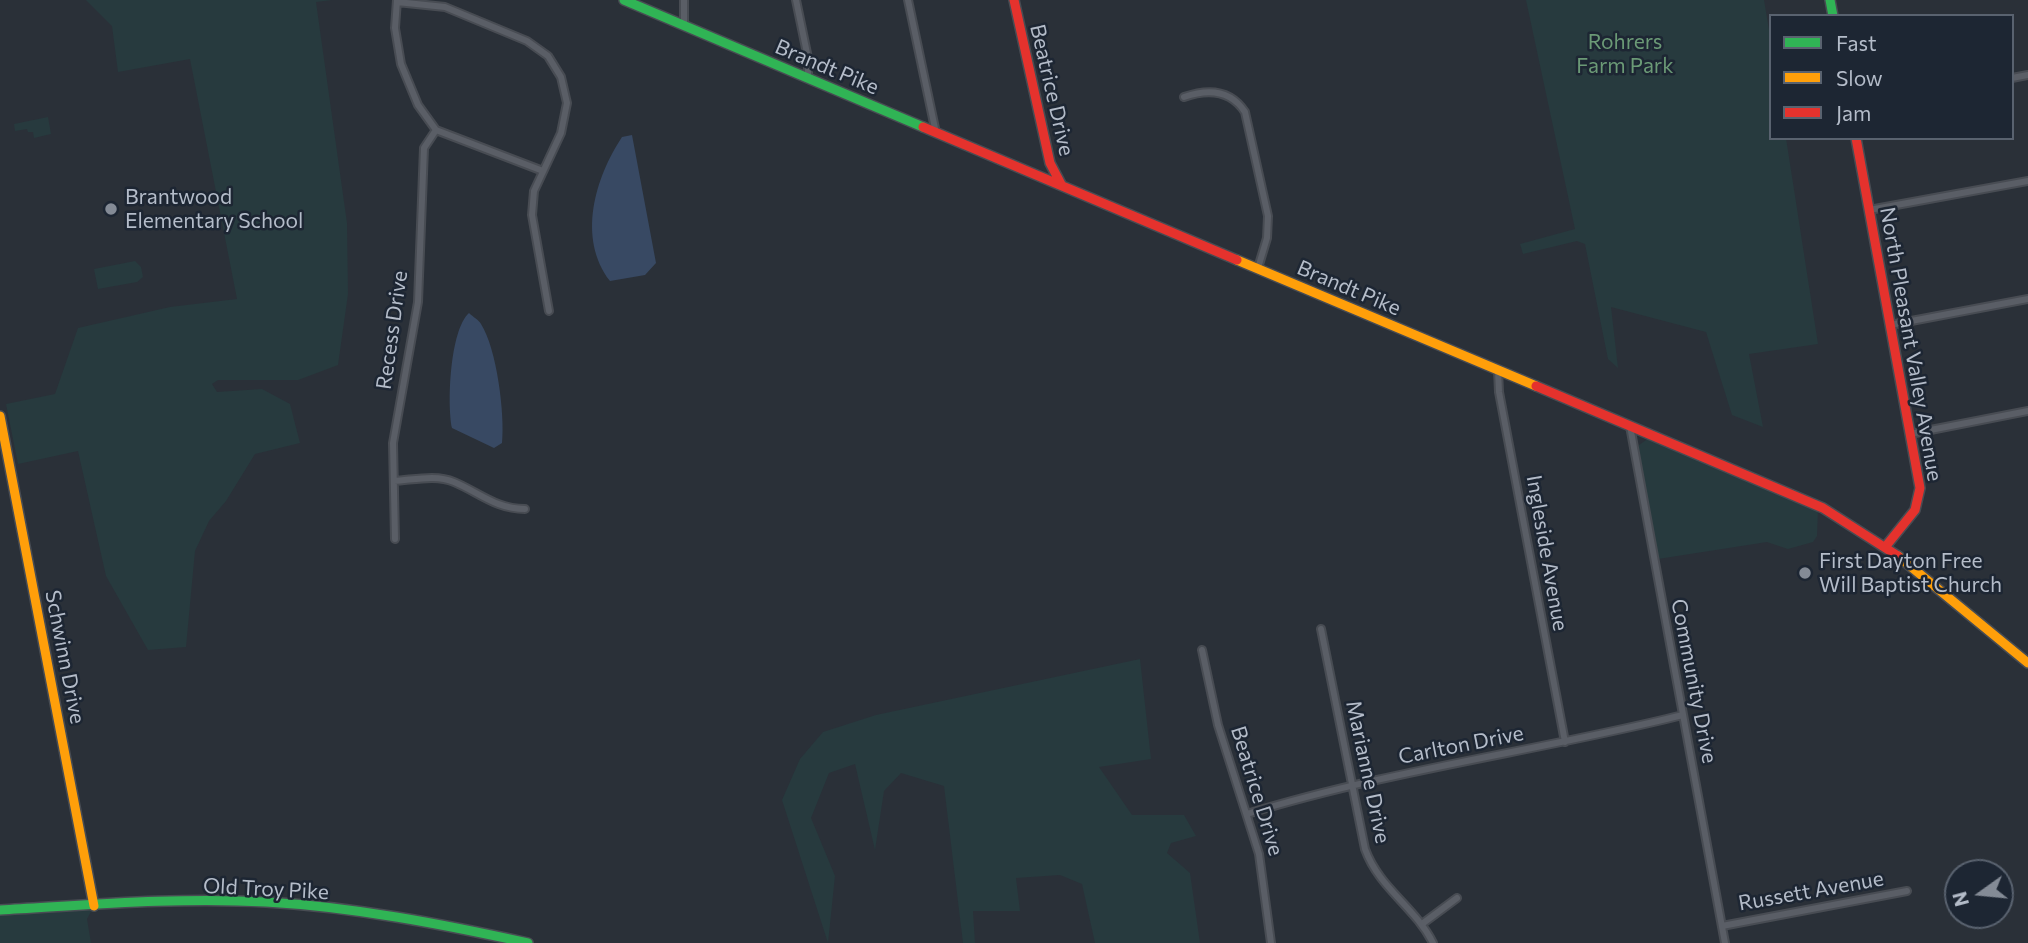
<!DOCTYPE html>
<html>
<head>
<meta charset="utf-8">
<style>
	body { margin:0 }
	#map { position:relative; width:2028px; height:943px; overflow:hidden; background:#2a3038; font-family:Commissioner,sans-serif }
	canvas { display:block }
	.legend { position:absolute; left:1769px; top:14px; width:245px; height:126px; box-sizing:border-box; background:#1d2633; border:2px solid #59626f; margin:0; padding:9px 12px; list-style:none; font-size:21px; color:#b4bcc9 }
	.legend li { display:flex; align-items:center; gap:14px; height:35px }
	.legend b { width:35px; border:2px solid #59626f }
	.north { position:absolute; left:1944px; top:859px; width:70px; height:70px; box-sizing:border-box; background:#1d2633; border:2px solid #59626f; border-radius:50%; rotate:255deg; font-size:19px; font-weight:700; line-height:28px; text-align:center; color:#b4bcc9 }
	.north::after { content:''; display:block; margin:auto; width:24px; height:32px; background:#848b96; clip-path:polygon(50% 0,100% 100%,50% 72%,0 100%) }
</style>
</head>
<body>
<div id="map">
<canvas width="2028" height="943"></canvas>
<ul class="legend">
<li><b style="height:9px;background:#30b455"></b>Fast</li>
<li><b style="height:9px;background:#ff9f0a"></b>Slow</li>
<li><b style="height:9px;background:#e5322d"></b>Jam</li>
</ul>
<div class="north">N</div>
</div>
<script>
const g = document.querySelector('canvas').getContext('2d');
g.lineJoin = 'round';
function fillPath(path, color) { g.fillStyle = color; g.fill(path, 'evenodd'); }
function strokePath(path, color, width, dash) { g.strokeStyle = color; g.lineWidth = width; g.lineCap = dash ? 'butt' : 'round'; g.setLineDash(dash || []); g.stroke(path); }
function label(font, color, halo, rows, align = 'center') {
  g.font = font + ' Commissioner,sans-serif'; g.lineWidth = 5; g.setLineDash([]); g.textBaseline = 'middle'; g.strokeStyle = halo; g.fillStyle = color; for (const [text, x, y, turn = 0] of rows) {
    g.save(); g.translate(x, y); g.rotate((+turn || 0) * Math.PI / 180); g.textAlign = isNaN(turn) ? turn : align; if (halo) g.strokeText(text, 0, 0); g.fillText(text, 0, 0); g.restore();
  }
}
fillPath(new Path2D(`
	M86 0H332L316 2 347 223 348 294 338 365 298 380H218L212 384 217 392 262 389 290 404 300 443 255 454 226 501 209 521 195 551 186 647 148 650 106 576 78 451 18 464 6 404 55 394 78 328 170 307 237 299 190 59 118 72 112 26Z
	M1526 0H1764L1771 42V138H1786L1818 344 1749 354 1763 427 1732 415 1706 332 1611 307 1618 368 1608 359 1585 244 1577 241 1523 254 1520 244 1575 229Z
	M48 117 51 134 34 138 33 132H28L27 129 15 131 14 124Z
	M135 261 141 267 143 277 137 282 98 289 94 269Z
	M1649 438 1818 510 1817 536 1813 542 1788 549 1767 542 1658 559 1639 459V445Z
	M1140 659 1151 759 1099 767 1132 815H1184L1196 836 1171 843 1167 853 1190 873 1200 943H1095L1082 884 1060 875 1016 878 1020 911H973L975 943H963L944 786 901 773 884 791 875 850 855 764 829 773 811 818 835 876 828 943 782 800 800 759 823 732 876 715Z
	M94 906 87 919 91 943H0V910Z`), '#273a3e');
fillPath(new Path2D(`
	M632 135 656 263 645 275 610 281C577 238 595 178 622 137Z
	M469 313C473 317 479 320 481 324 497 349 505 415 502 443L494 448 452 428C447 403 450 330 469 313Z`), '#384963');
const street = new Path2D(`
	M397 0 395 28 401 64 418 105 436 130 543 171
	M684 0V25
	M796 0 808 58V78
	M908 0 936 133
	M397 2 445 7 527 41 548 56 561 77 567 103 561 133 534 191 532 215 549 311
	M2012 78 2028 75
	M1184 97C1207 89 1230 89 1245 112L1268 216 1267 238 1258 268
	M1869 210 2028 181
	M1890 325 2028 299
	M1498 370 1499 392 1565 742
	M1630 426 1725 943
	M1910 434 2028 411
	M394 481C413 480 436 474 454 482 480 493 496 509 525 509
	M395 539 393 443 418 302 424 148 436 130
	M1321 629 1365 849C1379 888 1415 907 1433 943
	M1202 650 1218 725 1259 854 1271 943
	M1247 814C1390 770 1538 751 1683 715
	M1422 924 1457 898
	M1722 926 1907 891`);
const fast = new Path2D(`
	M624 0 923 127
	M1830 0 1833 16
	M0 910C88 905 177 897 266 902 354 907 442 924 528 943`);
const slow = new Path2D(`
	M1237 260 1536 386
	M0 416 94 906
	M1898 556 2028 663`);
const jam = new Path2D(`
	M1014 0 1050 163 1061 184
	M923 127 1237 260
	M1856 138 1920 488 1915 510 1886 546
	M1536 386 1823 508 1898 556`);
strokePath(street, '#484c53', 10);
strokePath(fast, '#484c53', 12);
strokePath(slow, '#484c53', 12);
strokePath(jam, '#484c53', 12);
strokePath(street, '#5a5e66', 6);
strokePath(fast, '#30b455', 9);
strokePath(slow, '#ff9f0a', 9);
strokePath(jam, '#e5322d', 9);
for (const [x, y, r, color] of [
	[111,209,7,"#848b96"],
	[1805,573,7,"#848b96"]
]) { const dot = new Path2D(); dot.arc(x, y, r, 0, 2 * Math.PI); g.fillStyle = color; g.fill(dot); strokePath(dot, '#1d2633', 2.5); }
label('21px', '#6b9a76', '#1d2633', [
	["Rohrers",1625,42],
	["Farm Park",1625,66]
]);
label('21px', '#b4bcc9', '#1d2633', [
	["Brandt Pike",827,67,23],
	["Beatrice Drive",1052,90,77],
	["Brandt Pike",1349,288,23],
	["Recess Drive",392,330,-82],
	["North Pleasant Valley Avenue",1911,344,80],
	["Ingleside Avenue",1547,553,80],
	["Schwinn Drive",65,657,79],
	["Community Drive",1694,681,79],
	["Carlton Drive",1461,745,-11],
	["Marianne Drive",1368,772,78],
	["Beatrice Drive",1257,791,73],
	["Old Troy Pike",266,889,3],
	["Russett Avenue",1811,891,-10]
]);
label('21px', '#b4bcc9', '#1d2633', [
	["Brantwood",125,197],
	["Elementary School",125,221],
	["First Dayton Free",1819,561],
	["Will Baptist Church",1819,585]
], 'left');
</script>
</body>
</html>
